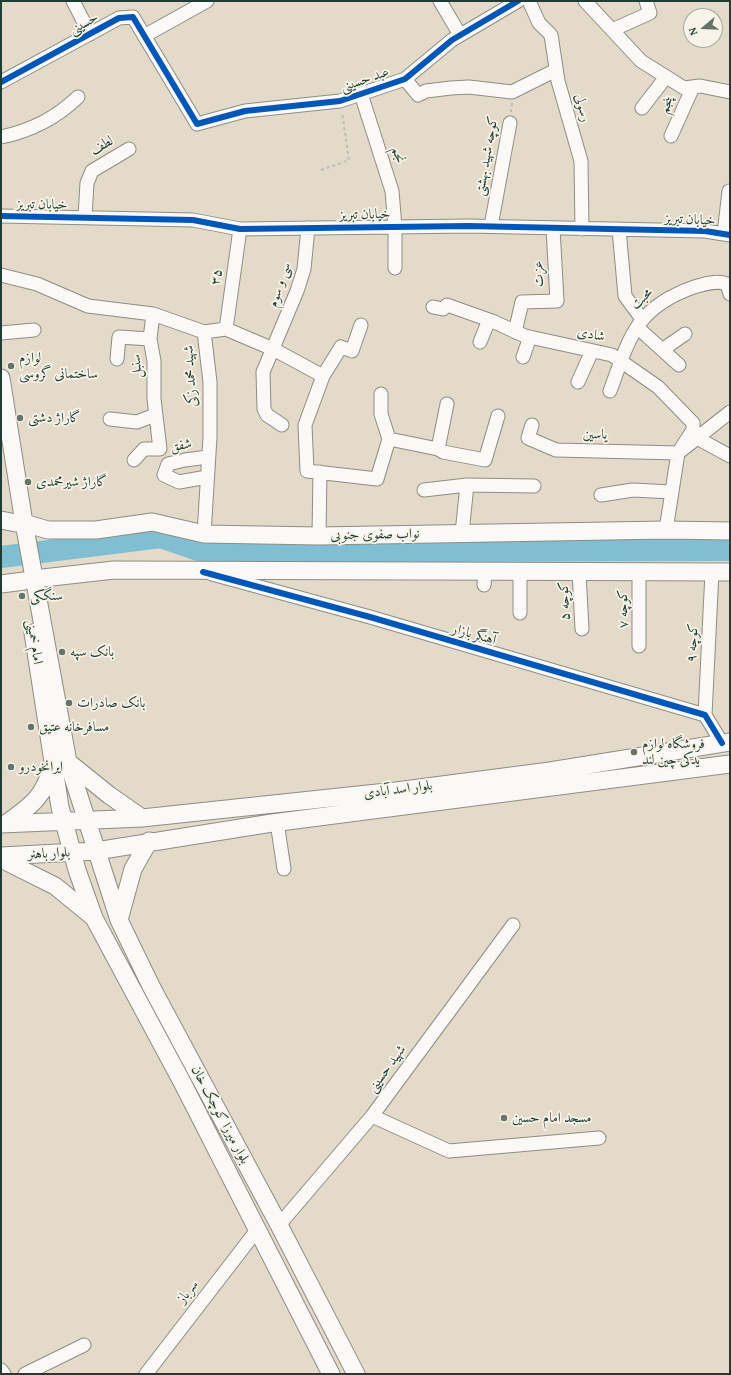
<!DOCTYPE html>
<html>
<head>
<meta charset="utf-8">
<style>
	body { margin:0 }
	#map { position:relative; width:731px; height:1375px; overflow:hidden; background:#e4dac9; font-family:"Gentium Book Plus",serif }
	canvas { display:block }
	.frame { position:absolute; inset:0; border:2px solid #1f3d34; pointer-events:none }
	.north { position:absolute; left:683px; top:8px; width:40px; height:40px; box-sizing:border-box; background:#f7f3e8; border:1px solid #a1aaa0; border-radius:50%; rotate:251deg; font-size:11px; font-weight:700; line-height:16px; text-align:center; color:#1f3d34 }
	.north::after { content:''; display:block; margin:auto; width:14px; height:18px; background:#647468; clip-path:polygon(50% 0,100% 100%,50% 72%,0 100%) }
</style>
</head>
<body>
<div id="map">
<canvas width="731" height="1375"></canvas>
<div class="frame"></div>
<div class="north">N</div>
</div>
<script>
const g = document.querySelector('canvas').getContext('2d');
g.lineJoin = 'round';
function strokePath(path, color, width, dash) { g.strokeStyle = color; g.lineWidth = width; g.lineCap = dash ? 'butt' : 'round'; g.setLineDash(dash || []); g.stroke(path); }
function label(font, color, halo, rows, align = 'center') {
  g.font = font + ' "Gentium Book Plus",Amiri,serif'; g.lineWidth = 3.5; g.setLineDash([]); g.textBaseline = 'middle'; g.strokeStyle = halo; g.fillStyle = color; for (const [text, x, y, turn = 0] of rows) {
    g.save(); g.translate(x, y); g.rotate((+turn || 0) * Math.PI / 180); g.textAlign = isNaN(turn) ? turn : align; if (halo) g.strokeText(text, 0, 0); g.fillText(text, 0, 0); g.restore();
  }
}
strokePath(new Path2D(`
	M1 557 161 537 204 552 730 550`), '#80bfd1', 22);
const minor = new Path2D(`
	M73 1 90 34
	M440 1 460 35
	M529 1 539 23 551 35 558 81 581 161 582 229
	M585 1 641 61 684 88 700 86 730 92
	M612 30 650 13 646 1
	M144 36 207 1
	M405 79 418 95 426 91 451 88 469 87 512 92 556 70
	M1 82 119 18 133 17 197 124 245 111 340 101 405 79 452 40 518 1
	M361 94 392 191 395 227V268
	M642 108 666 77
	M671 136 693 87
	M1 137C31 131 56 118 78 97
	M1 216 193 220 240 229 468 226 705 231 730 235
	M85 217 87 183 92 171 129 149
	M491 226 510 123
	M619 229 625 296 642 319
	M724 234 729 191
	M1 275 37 284 88 306 153 314 204 332 210 382V437L204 534
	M433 307 443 309 447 305 492 321 525 336 612 355 658 387 693 423V430L678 453 556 450 528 438 532 425
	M361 325 352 351 341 347 323 376 305 425 307 471 377 479 389 439 438 449 447 404
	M637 327 679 365
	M226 329 240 229
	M204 332 226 329 273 349 323 376
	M515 332 522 302 557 301 553 228
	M1 333 34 330
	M480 342 489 320
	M662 350 685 334
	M523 357 530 337
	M117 359 119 337 150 339
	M578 382 592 351
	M610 391C630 337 635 308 694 287 704 284 717 280 727 284L730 294
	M381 394V414L389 439
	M110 419 137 422 155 415
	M282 425 267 415 264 409 263 372 297 291 304 269 308 228
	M697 438 730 456
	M438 449 443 452 485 460 498 416
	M134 460 144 449H160L154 399V361L150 339 153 314
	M207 477 179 482 164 475 168 464 185 460 208 457
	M424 490 467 485
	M601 495 633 490 671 492
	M666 530 678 453 730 412
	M462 533 467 485 534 486
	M319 536 320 472
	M579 572 582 629
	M639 572V646
	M212 574 370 617 705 715 722 743
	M484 585 485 572
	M520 613V572
	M705 715 712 572
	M277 822 284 869
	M372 1116 449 1151 599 1138
	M279 1225 372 1116 513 925
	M1 1370 4 1374
	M25 1374 84 1345
	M146 1374 257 1230`);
const major = new Path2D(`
	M1 378 24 523 68 762 119 920 151 986 279 1225 356 1374
	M1 520 16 523H24L48 530H96L152 522 204 534 319 536 666 530 730 531
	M34 579 114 570 730 572
	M1 584 24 581
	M33 633 60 807 77 870 94 918 182 1082 331 1374
	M68 762 109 795 142 818
	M7 823C31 806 45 796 52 766
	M1 824 142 818 396 791 550 771 730 742
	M1 856 96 851 272 823 730 764
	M1 859 55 886 93 917
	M119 920 133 869 149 841`);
strokePath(minor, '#8d8d83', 15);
strokePath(major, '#8d8d83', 19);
strokePath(new Path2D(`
	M511 112 512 103
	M321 170 349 160 342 112`), '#bcbdb9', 2, [3, 3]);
strokePath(minor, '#fbf9f7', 13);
strokePath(major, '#fbf9f7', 17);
strokePath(new Path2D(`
	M1 82 119 18 133 17 197 124 245 111 340 101 405 79 452 40 518 1
	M1 216 193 220 240 229 468 226 705 231 730 235
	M203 572 370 617 705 715 722 743`), '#0057b8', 6);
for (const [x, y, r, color] of [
	[11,366,4,"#647468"],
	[20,418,4,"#647468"],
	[28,482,4,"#647468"],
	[22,596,4,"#647468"],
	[62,652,4,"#647468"],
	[69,703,4,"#647468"],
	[31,727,4,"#647468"],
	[634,752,4,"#647468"],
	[11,767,4,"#647468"],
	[504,1118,4,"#647468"]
]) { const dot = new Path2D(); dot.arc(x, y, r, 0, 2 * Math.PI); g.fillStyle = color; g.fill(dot); strokePath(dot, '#f7f3e8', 1.5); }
label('14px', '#1f3d34', '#f7f3e8', [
	["حسینی",84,24,-29],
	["عبد حسینی",365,80,-19],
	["پنجم",667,105,-66],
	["رسولی",582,108,76],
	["لطف",102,146,-30],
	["نجم",398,155,73],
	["کوچه شهید بهشتی",487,156,-80],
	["خیابان تبریز",42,205,1],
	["خیابان تبریز",365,215,-1],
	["خیابان تبریز",690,220,3],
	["عزت",539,274,-93],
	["۳۵",217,277,-82],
	["سی و سوم",280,285,-72],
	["محبت",642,299,-43],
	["شادی",591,335,11],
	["سنبل",137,366,-94],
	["شهید محمد زکی",191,376,-94],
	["یاسین",595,435,1],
	["شفق",181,446,-13],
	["نواب صفوی جنوبی",375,535,-1],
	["کوچه ۵",565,601,-93],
	["کوچه ۷",623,609,-90],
	["آهنگر بازار",474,635,16],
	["امام خمینی",34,642,81],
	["کوچه ۹",693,643,-87],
	["بلوار اسد آبادی",398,790,-7],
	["بلوار باهنر",49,854,-3],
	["شهید حسینی",387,1069,-54],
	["بلوار میرزا کوچک خان",220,1115,62],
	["سرباز",188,1292,-52]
]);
label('14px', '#1f3d34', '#f7f3e8', [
	["لوازم",19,358],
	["ساختمانی گروسی",19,374],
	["گاراژ دشتی",28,418],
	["گاراژ شیرمحمدی",36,482],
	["سنگکی",30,596],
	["بانک سپه",70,652],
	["بانک صادرات",77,703],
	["مسافرخانه عتیق",39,727],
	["فروشگاه لوازم",642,744],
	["یدکی چین لند",642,760],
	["ایرانخودرو",19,767],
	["مسجد امام حسین",512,1118]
], 'left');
</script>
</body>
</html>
